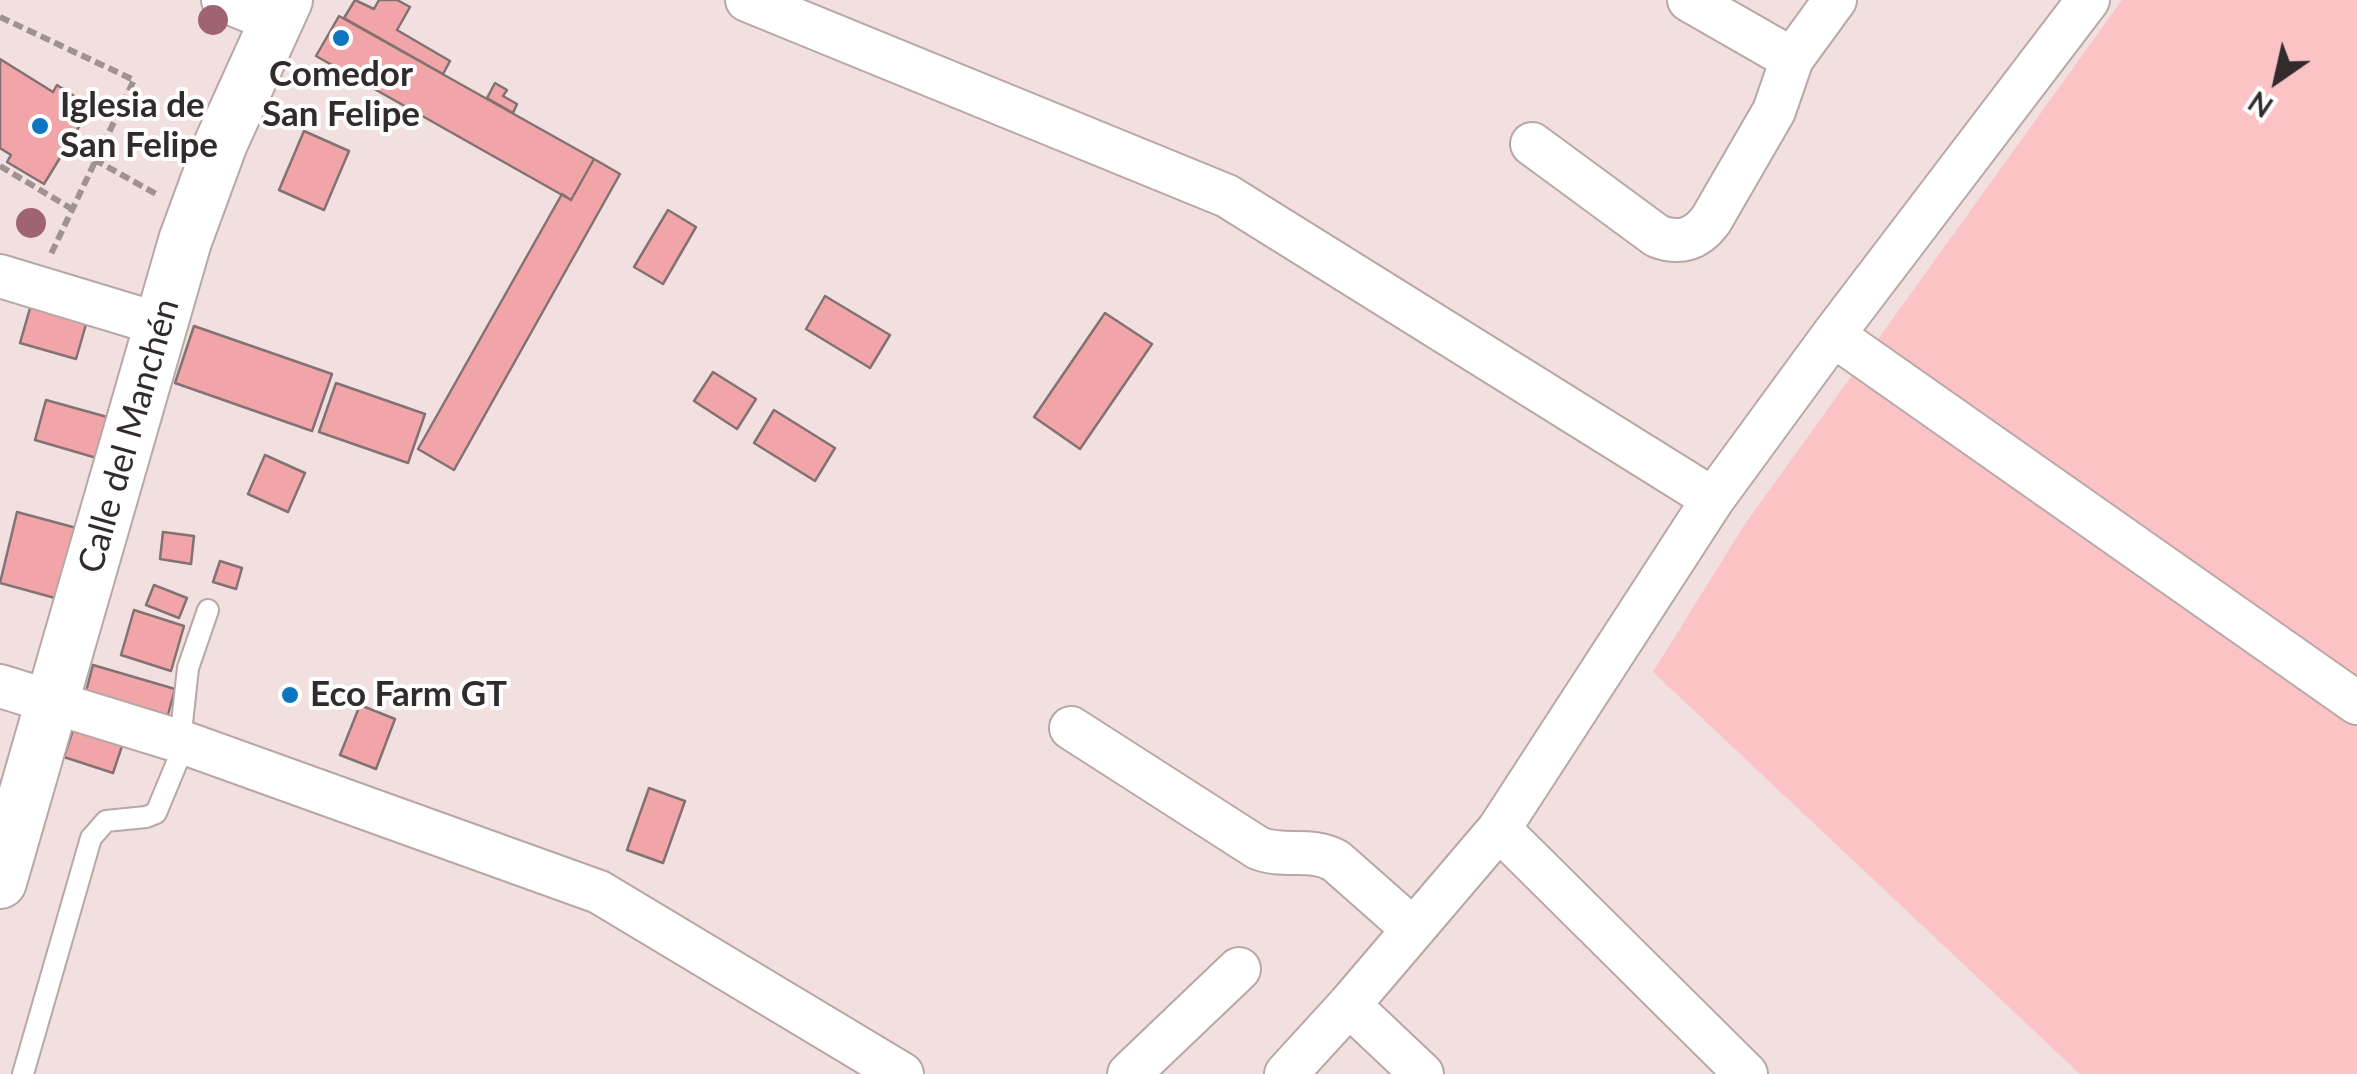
<!DOCTYPE html>
<html>
<head>
<meta charset="utf-8">
<style>
	body { margin:0 }
	#map { position:relative; width:2357px; height:1074px; overflow:hidden; background:#f2dfdf; font-family:Lato,sans-serif }
	canvas { display:block }
	.north { position:absolute; left:2227px; top:30px; width:100px; height:100px; -webkit-text-stroke:8px #fff; paint-order:stroke; rotate:214deg; font-size:28px; font-weight:700; line-height:40px; text-align:center; color:#322b2b }
	.north::after { content:''; display:block; margin:auto; width:35px; height:45px; background:#322b2b; clip-path:polygon(50% 0,100% 100%,50% 72%,0 100%) }
</style>
</head>
<body>
<div id="map">
<canvas width="2357" height="1074"></canvas>
<div class="north">N</div>
</div>
<script>
const g = document.querySelector('canvas').getContext('2d');
g.lineJoin = 'round';
function fillPath(path, color) { g.fillStyle = color; g.fill(path, 'evenodd'); }
function strokePath(path, color, width, dash) { g.strokeStyle = color; g.lineWidth = width; g.lineCap = dash ? 'butt' : 'round'; g.setLineDash(dash || []); g.stroke(path); }
function label(font, color, halo, rows, align = 'center') {
  g.font = font + ' Lato,sans-serif'; g.lineWidth = 8; g.setLineDash([]); g.textBaseline = 'middle'; g.strokeStyle = halo; g.fillStyle = color; for (const [text, x, y, turn = 0] of rows) {
    g.save(); g.translate(x, y); g.rotate((+turn || 0) * Math.PI / 180); g.textAlign = isNaN(turn) ? turn : align; if (halo) g.strokeText(text, 0, 0); g.fillText(text, 0, 0); g.restore();
  }
}
fillPath(new Path2D(`
	M2122 0H2357V1074H2080L1653 672 1745 524Z`), '#fbc3c5');
const building = new Path2D(`
	M355 0 374 9 379 0H397L410 7 397 30 450 61 443 74 344 18Z
	M339 16 594 159 571 200 316 56Z
	M0 59 53 92 57 85 91 107 44 184 7 162 11 155 0 148Z
	M495 83 507 90 503 96 517 104 513 113 487 98Z
	M304 131 349 151 324 210 279 190Z
	M594 159 620 174 454 470 418 449 562 194 571 200Z
	M668 210 696 227 663 284 634 267Z
	M35 291 91 307 76 359 20 343Z
	M825 296 890 335 870 368 806 329Z
	M1105 313 1152 344 1080 449 1034 417Z
	M194 326 332 374 312 431 175 383Z
	M713 372 756 399 737 429 694 401Z
	M336 383 425 414 408 463 319 432Z
	M46 400 118 420 107 461 35 440Z
	M774 410 835 448 815 481 754 443Z
	M265 455 305 473 288 512 248 494Z
	M17 512 84 530 66 601 0 583Z
	M163 532 194 536 191 564 160 559Z
	M220 561 242 568 236 589 213 582Z
	M154 585 187 598 179 618 146 605Z
	M134 610 184 626 171 671 121 655Z
	M93 665 175 689 166 722 84 699Z
	M360 705 395 719 376 769 340 755Z
	M74 727 123 743 113 773 64 757Z
	M649 788 685 801 663 863 627 850Z`);
fillPath(building, '#f2a5a9');
strokePath(building, '#827272', 2.5);
const service = new Path2D(`
	M23 1074 91 838 106 821 146 817 156 813 178 760 188 668 208 610`);
const minor = new Path2D(`
	M223 0 274 21
	M747 0 1227 196 1713 499
	M1689 0 1792 59
	M1532 144 1657 236C1680 245 1697 239 1711 220L1774 111 1792 59 1835 0
	M0 276 162 325
	M1833 335 2357 703
	M0 686 182 742 599 892 902 1074
	M1071 728 1258 848C1285 859 1310 846 1336 861L1413 929
	M1499 829 1746 1074
	M1349 1005 1422 1074
	M1129 1074 1239 969
	M1286 1074 1349 1005 1499 829 1713 499 1833 335 2088 0`);
const tertiary = new Path2D(`
	M0 882 185 241 221 143 286 0`);
strokePath(service, '#b8a7a7', 24);
strokePath(minor, '#b8a7a7', 46);
strokePath(tertiary, '#b8a7a7', 56);
strokePath(new Path2D(`
	M0 17 134 80 51 254
	M68 145 158 195
	M0 166 72 209`), '#9f9292', 6, [10, 5]);
strokePath(service, '#fff', 20);
strokePath(minor, '#fff', 42);
strokePath(tertiary, '#fff', 52);
g.fillStyle = '#a06471';
for (const [x, y] of [
	[213,20],
	[31,223]
]) { g.beginPath(); g.arc(x, y, 15, 0, 2 * Math.PI); g.fill(); }
for (const [x, y, r, color] of [
	[341,38,10,"#0c76c1"],
	[40,126,10,"#0c76c1"],
	[290,695,10,"#0c76c1"]
]) { const dot = new Path2D(); dot.arc(x, y, r, 0, 2 * Math.PI); g.fillStyle = color; g.fill(dot); strokePath(dot, '#fff', 4); }
label('bold 35px', '#322b2b', '#fff', [
	["Comedor",341,75,"center"],
	["San Felipe",341,115,"center"],
	["Iglesia de",60,106],
	["San Felipe",60,146],
	["Eco Farm GT",310,695]
], 'left');
label('35px', '#322b2b', '#fff', [
	["Calle del Manchén",129,436,-74]
]);
</script>
</body>
</html>
